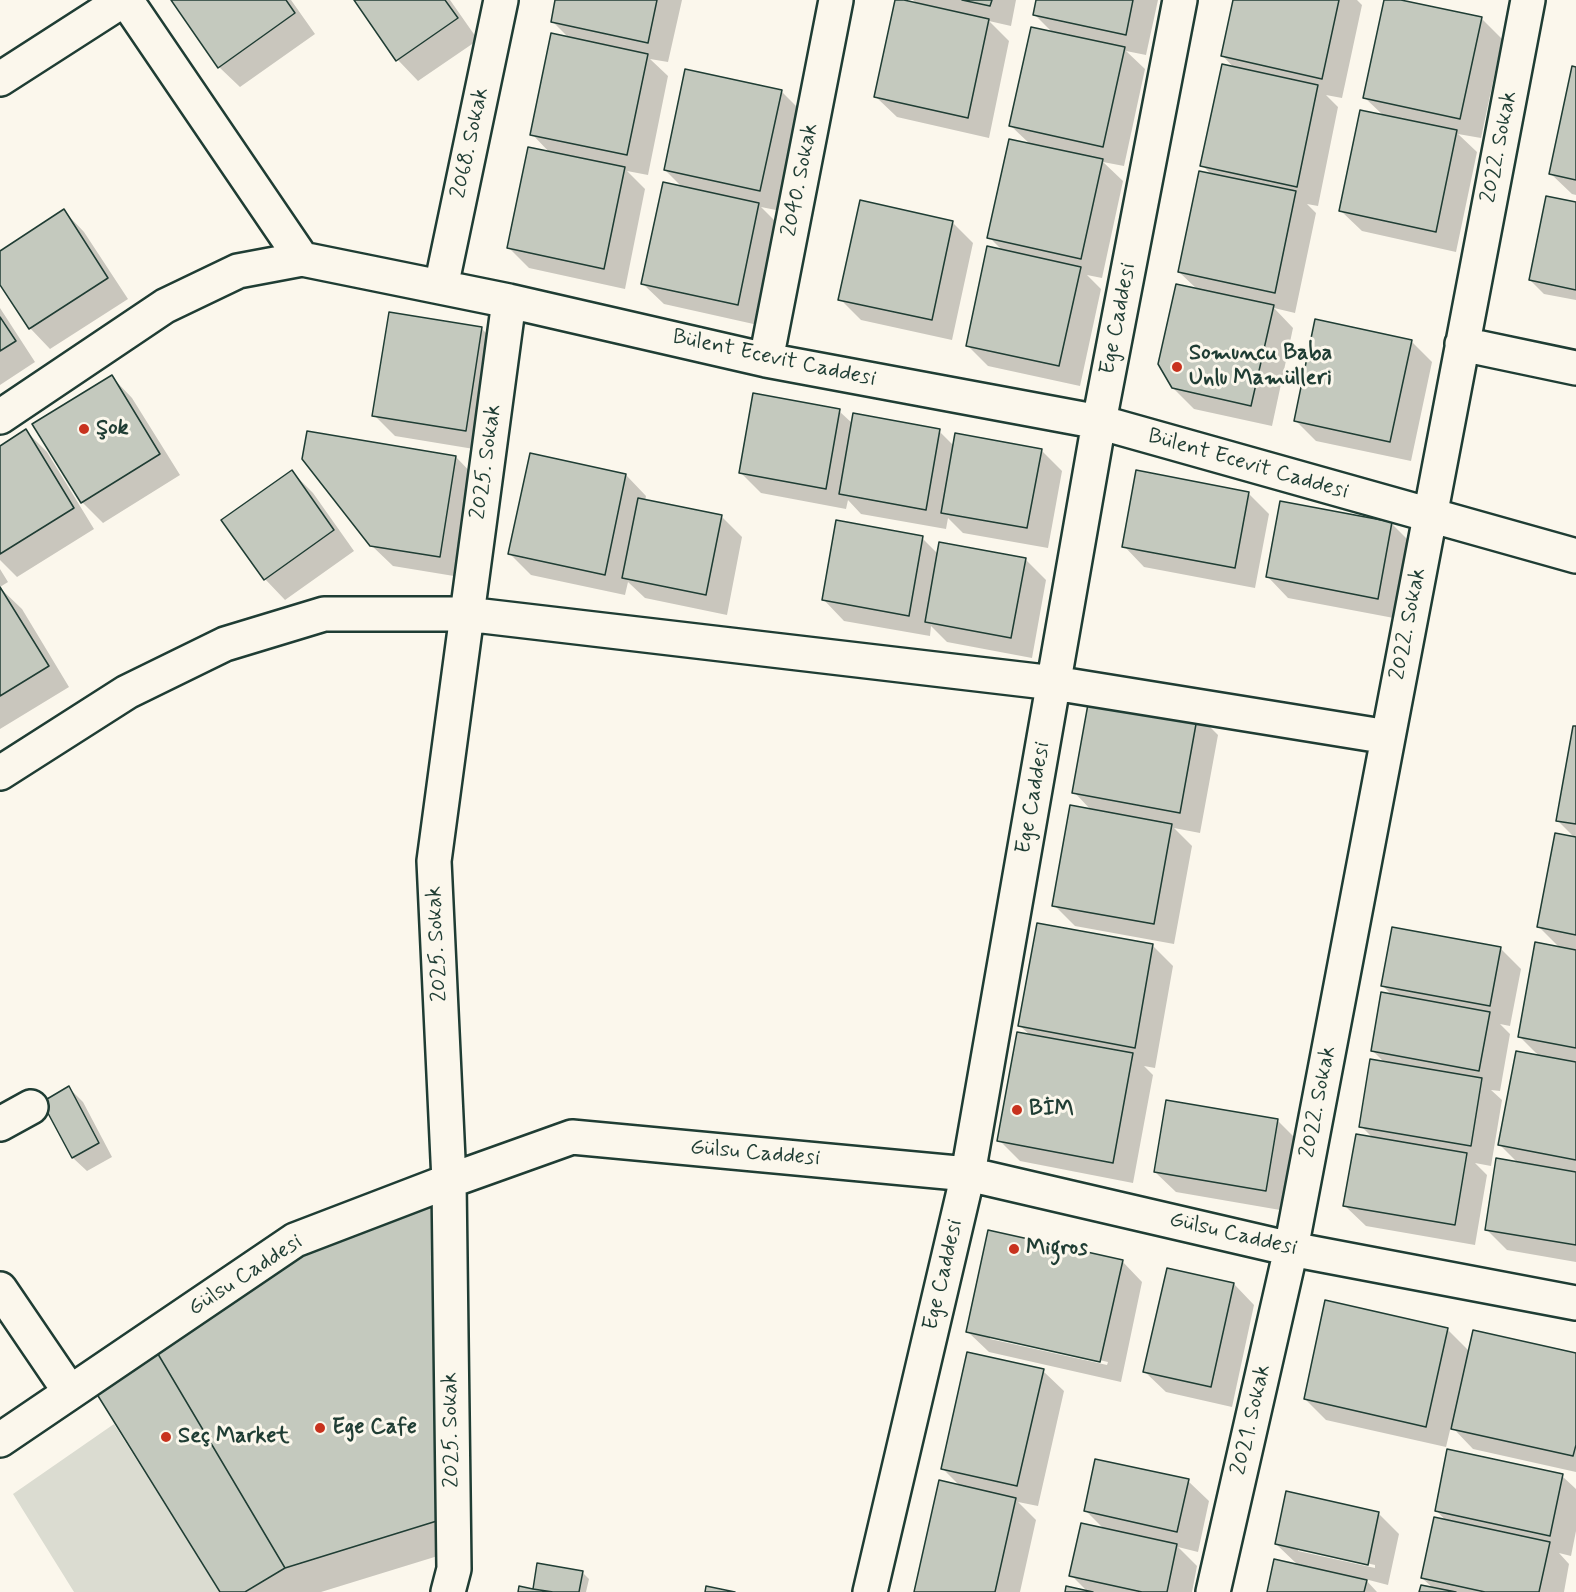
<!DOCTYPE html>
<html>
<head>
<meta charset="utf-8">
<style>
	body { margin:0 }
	canvas { display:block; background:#fbf7ec }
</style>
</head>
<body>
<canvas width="1576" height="1592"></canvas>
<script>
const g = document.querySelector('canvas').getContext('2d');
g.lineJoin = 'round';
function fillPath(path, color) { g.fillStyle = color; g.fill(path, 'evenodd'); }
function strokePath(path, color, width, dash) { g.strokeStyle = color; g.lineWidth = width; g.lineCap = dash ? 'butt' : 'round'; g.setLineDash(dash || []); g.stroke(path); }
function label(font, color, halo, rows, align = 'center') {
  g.font = font + ' Mynerve,sans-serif'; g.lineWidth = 6; g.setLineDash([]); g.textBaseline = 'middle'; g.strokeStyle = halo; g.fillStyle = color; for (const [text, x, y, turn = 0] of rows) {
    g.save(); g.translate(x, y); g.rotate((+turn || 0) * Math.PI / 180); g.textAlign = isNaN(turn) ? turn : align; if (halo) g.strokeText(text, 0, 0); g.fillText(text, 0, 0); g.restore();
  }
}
fillPath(new Path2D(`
	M114 1424 220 1592H74L13 1494Z`), '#dbdcd1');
fillPath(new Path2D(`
	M173 0H291L315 34 240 87 219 67Z
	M356 0H450L478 40 418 81 398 60Z
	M557 0H682L668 62 650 59 668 76 648 175 627 171 645 189 625 289 529 268 509 248 550 153 532 134 570 39 553 22Z
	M897 0 917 4 913 0H1016L1011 26 989 21 1009 41 989 138 897 117 876 97Z
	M1037 0H1158L1146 55 1126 51 1145 69 1124 166 1103 162 1123 181 1102 278 1087 275 1101 289 1080 386 988 366 967 345 1003 251 989 237 1031 145 1011 126 1053 33 1034 14Z
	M1234 0H1357L1362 5 1342 98 1326 95 1338 107 1318 206 1307 204 1316 213 1295 313 1274 308 1293 328 1272 426 1194 409 1173 388 1198 290 1179 272 1212 175 1202 165 1235 69 1222 55Z
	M1385 0H1394L1481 18 1502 39 1481 138 1458 134 1477 152 1456 252 1362 231 1341 211 1384 116 1365 98Z
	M1576 68V195L1572 194 1551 174Z
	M781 91 802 112 781 211 761 207 779 225 758 325 664 304 643 284 684 189 665 170Z
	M1576 204V300L1544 294 1530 280Z
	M64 211 84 232 128 299 50 349 30 328 0 282V252Z
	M952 222 973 243 952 340 861 320 840 299Z
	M0 308 35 362 0 385Z
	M482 329 502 349 486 451 395 436 374 415Z
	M1411 341 1432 362 1411 461 1316 441 1295 420Z
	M112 377 132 398 180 475 103 523 82 502Z
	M839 411 853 424 939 431 954 446 1041 450 1062 471 1048 548 963 533 948 518 946 529 861 514 848 500 846 509 761 493 741 473Z
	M26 431 47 452 94 529 17 577 0 560V447Z
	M456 457 476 478 460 577 393 566 371 545Z
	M292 472 313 493 354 551 285 600 265 579Z
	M626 475 646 496 645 501 721 516 742 537 727 615 645 598 628 582 625 595 531 575 510 554Z
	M1248 493 1269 514 1255 588 1144 567 1124 546Z
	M1392 524 1412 544 1399 619 1288 598 1268 577Z
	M922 538 938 554 1025 559 1046 580 1032 658 947 642 931 626 930 636 844 621 824 600Z
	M0 569 8 582 0 587Z
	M0 588 22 609 69 687 0 729Z
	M1197 714 1218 735 1200 833 1174 828 1192 846 1174 944 1075 926 1054 905 1092 811 1074 792Z
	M1576 728V1262L1507 1250 1486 1229 1518 1163 1500 1145 1540 1057 1519 1036 1561 949 1539 927 1575 838 1557 820Z
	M1038 924 1153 946 1173 966 1155 1068 1144 1066 1153 1075 1133 1183 1020 1161 999 1140 1030 1035 1020 1026Z
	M1500 948 1521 969 1510 1026 1500 1024 1510 1034 1500 1091 1491 1090 1502 1100 1491 1166 1475 1163 1487 1175 1475 1245 1366 1226 1345 1206 1374 1139 1361 1126 1385 1063 1372 1050 1392 995 1383 986Z
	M69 1088 83 1102 112 1157 87 1171 73 1158 44 1103Z
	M1277 1120 1298 1141 1286 1211 1176 1192 1155 1172Z
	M459 1229 467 1547 321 1592H222Z
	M1122 1261 1142 1282 1121 1382 989 1352 968 1332ZM990 1336 1108 1362 1107 1365 990 1339Z
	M1234 1284 1254 1305 1232 1407 1166 1392 1145 1372Z
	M1447 1329 1470 1352 1576 1354V1472L1473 1449 1451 1426 1446 1447 1326 1420 1305 1399Z
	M1043 1371 1064 1391 1038 1506 1018 1502 1036 1520 1020 1592H915L961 1487 942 1468Z
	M1562 1476 1576 1489V1531L1571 1556 1559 1553 1569 1564 1564 1592H1421L1434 1589 1422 1578 1447 1522 1436 1510Z
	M1188 1481 1209 1501 1198 1552 1178 1547 1197 1566 1192 1592H1088L1071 1575 1104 1529 1086 1511Z
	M1378 1513 1399 1534 1388 1585 1365 1579 1377 1592H1268L1299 1566 1276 1544ZM1298 1548 1375 1565V1568L1298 1551Z
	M582 1572 589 1579 586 1592H519L534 1590Z`), '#0003');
const building = new Path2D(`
	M171 0H286L295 13 218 68Z
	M354 0H445L458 18 396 61Z
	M555 0H657L648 43 551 22Z
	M895 0H904L989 19 968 118 874 97Z
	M962 0H992L990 6Z
	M1036 0H1133L1126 35 1033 15Z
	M1233 0H1339L1322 79 1221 56Z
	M1384 0H1401L1482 17 1460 119 1363 98Z
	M1031 27 1125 47 1103 147 1009 126Z
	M551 33 648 54 627 155 530 135Z
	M1222 64 1318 85 1297 187 1200 166Z
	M1572 66 1576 67V180L1549 174Z
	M685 69 782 90 760 191 664 170Z
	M1360 110 1457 130 1436 232 1339 211Z
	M1009 139 1103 159 1081 259 987 238Z
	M528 147 625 167 604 269 507 248Z
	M1199 171 1296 191 1275 293 1178 272Z
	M663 182 759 203 738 305 641 284Z
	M1546 196 1576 202V290L1529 280Z
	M860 200 953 221 932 320 838 300Z
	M64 209 108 278 29 329 0 285V251Z
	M987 246 1081 267 1059 366 966 346Z
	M1176 284 1274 305 1251 406 1172 388 1158 364Z
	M389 312 482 327 466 431 372 416Z
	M0 317 16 341 0 351Z
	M1315 319 1412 340 1390 442 1294 421Z
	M112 375 160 454 81 503 32 424Z
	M753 393 840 409 826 489 739 473Z
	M853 413 940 429 926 510 839 494Z
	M26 429 74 508 0 554V446Z
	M307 431 456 456 440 557 370 546 302 459Z
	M955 433 1042 449 1027 528 941 513Z
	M530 453 626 474 605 575 508 554Z
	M292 470 334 530 264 580 221 520Z
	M1136 470 1249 492 1235 568 1122 547Z
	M638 498 722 515 706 595 622 578Z
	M1280 501 1392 522 1378 599 1266 577Z
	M836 520 923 536 909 616 822 600Z
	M939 542 1026 558 1011 638 925 622Z
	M0 587 49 666 0 696Z
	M1090 693 1198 713 1180 813 1072 793Z
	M1573 726H1576V824L1556 821Z
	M1070 805 1172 824 1154 924 1052 906Z
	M1555 833 1576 837V935L1537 927Z
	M1037 923 1153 944 1135 1048 1018 1026Z
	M1392 927 1501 947 1490 1006 1381 986Z
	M1535 942 1576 950V1048L1518 1037Z
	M1381 992 1490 1012 1479 1071 1371 1051Z
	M1017 1032 1133 1053 1113 1163 997 1141Z
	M1516 1051 1576 1062V1160L1498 1145Z
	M1370 1059 1482 1078 1471 1146 1359 1127Z
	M69 1086 99 1143 72 1158 42 1102Z
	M1166 1100 1278 1119 1266 1191 1154 1172Z
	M1356 1134 1467 1153 1455 1225 1343 1206Z
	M1496 1158 1576 1172V1245L1485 1230Z
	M433 1200 440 1520 285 1568 155 1349 306 1248Z
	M988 1230 1123 1260 1100 1362 966 1332Z
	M1167 1268 1234 1283 1211 1387 1143 1372Z
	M1325 1300 1448 1328 1426 1427 1304 1399Z
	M1473 1330 1576 1353V1445L1573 1456 1451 1429Z
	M155 1349 285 1568 245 1592H220L95 1391Z
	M967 1352 1044 1369 1017 1486 941 1469Z
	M1447 1449 1563 1474 1550 1536 1435 1511Z
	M1095 1459 1189 1479 1177 1532 1084 1511Z
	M939 1480 1016 1498 995 1592H914Z
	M1286 1491 1379 1512 1368 1565 1275 1544Z
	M1434 1517 1550 1542 1539 1592H1485L1421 1578Z
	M1081 1523 1177 1544 1167 1592H1142L1069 1576Z
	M1274 1559 1367 1580 1364 1592H1267Z
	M537 1563 583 1571 579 1592H553L533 1589Z
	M1421 1585 1456 1592H1419Z
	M519 1586 533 1589 553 1592H518Z
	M706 1586 735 1592H705Z
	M1066 1586 1093 1592H1065Z`);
fillPath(building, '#c4c9be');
strokePath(building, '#1f3d34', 1.5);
const minor = new Path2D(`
	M126 0 302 259
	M0 79 123 0
	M441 287 501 0
	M1462 344 1576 368
	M766 360 836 0
	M0 417 165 306 238 271 302 259 509 301 766 360 1099 422 1576 556
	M0 773 127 692 225 644 324 614H466L1054 683 1388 737
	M0 1124 31 1107
	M0 1289 70 1392
	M0 1440 295 1240 449 1181 572 1137 968 1174 1291 1249 1576 1303
	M448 1592 454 1569 449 1181 434 861 509 301
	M870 1592 968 1174 1099 422 1180 0
	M1213 1592 1291 1249 1528 0`);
strokePath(minor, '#1f3d34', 38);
strokePath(minor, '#fbf7ec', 33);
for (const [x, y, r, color] of [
	[1177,367,6,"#c8321e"],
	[84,429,6,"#c8321e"],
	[1017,1110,6,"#c8321e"],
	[1014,1249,6,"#c8321e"],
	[320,1428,6,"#c8321e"],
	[166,1437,6,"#c8321e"]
]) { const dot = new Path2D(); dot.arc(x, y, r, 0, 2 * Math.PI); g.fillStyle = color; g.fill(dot); strokePath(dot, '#fbf7ec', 2); }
label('22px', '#1f3d34', '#fbf7ec', [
	["2068. Sokak",471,143,-78],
	["2022. Sokak",1500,147,-79],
	["2040. Sokak",801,180,-79],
	["Ege Caddesi",1119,319,-79],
	["Bülent Ecevit Caddesi",774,359,12],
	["2025. Sokak",487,462,-82],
	["Bülent Ecevit Caddesi",1248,465,16],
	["2022. Sokak",1409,624,-79],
	["Ege Caddesi",1034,798,-80],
	["2025. Sokak",438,944,-93],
	["2022. Sokak",1319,1102,-79],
	["Gülsu Caddesi",755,1154,5],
	["Gülsu Caddesi",1233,1235,13],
	["Ege Caddesi",944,1275,-77],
	["Gülsu Caddesi",246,1276,-33],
	["2021. Sokak",1252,1420,-77],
	["2025. Sokak",452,1430,-91]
]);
label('bold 22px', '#1f3d34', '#fbf7ec', [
	["Somuncu Baba",1189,354],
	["Unlu Mamülleri",1189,379],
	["Şok",96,429],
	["BİM",1029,1110],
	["Migros",1026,1249],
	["Ege Cafe",332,1428],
	["Seç Market",178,1437]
], 'left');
</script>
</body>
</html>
